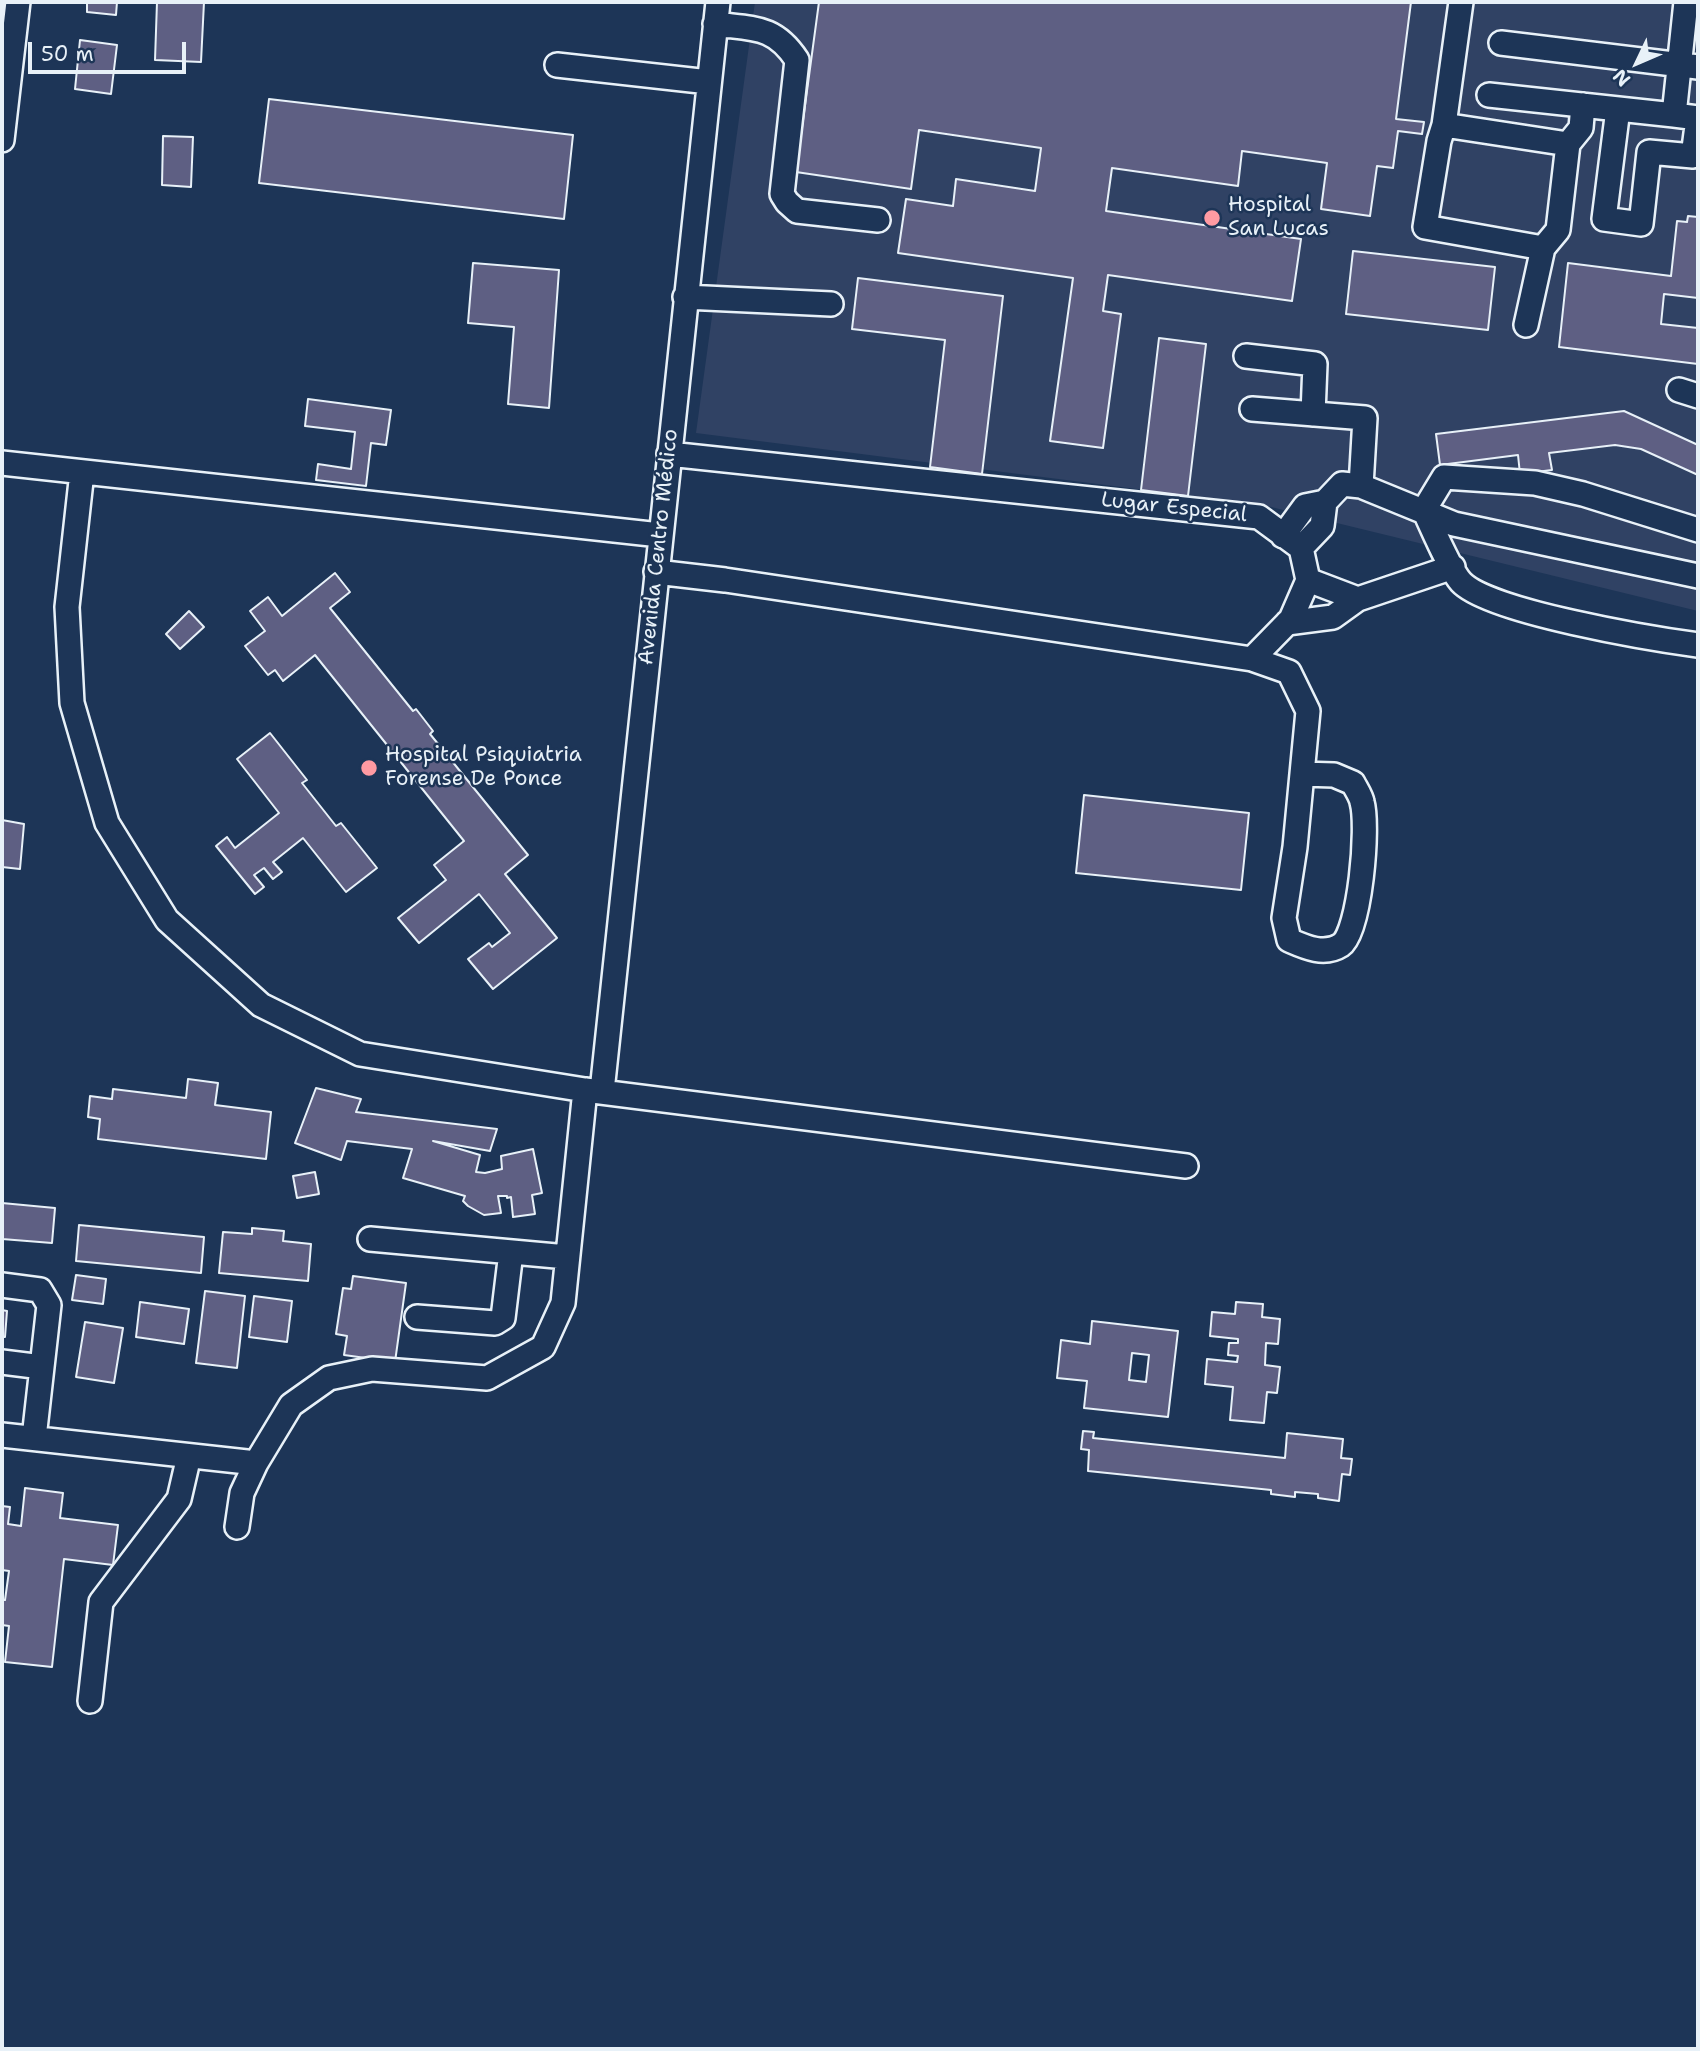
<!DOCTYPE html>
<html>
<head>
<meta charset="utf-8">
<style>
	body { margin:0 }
	#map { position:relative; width:1700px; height:2051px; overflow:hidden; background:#1d3557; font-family:"Shantell Sans",sans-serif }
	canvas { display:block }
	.frame { position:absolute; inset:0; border:4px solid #e8f1f8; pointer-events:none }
	.north { position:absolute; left:1602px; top:28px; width:70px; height:70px; -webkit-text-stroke:5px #1d3557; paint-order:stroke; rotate:226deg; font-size:19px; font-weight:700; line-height:28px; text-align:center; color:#e8f1f8 }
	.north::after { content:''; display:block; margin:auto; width:24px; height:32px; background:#e8f1f8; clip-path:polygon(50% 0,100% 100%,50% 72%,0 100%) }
	.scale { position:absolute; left:28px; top:42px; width:158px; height:32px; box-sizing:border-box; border:4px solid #e8f1f8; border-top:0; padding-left:9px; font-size:21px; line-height:24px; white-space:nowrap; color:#e8f1f8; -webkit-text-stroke:5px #1d3557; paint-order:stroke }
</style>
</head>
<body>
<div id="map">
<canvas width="1700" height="2051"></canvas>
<div class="frame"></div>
<div class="north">N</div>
<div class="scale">50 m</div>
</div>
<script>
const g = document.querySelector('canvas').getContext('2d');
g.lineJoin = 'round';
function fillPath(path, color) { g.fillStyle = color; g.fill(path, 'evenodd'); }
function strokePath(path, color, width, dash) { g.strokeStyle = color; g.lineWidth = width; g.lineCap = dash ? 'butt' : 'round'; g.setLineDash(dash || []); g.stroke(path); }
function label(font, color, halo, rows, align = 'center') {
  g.font = font + ' "Shantell Sans",sans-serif'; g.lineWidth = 5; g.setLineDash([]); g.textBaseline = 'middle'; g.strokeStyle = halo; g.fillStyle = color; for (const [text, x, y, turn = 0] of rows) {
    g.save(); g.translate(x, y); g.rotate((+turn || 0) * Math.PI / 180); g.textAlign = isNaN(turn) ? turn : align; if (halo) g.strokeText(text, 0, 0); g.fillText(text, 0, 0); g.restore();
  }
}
fillPath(new Path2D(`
	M755 2H1698V611L1263 505 696 433Z`), '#304264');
const building = new Path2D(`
	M87 2H117L116 15 87 12Z
	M157 2H204L201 62 155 60Z
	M819 2H1411L1396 119 1424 122 1422 134 1398 131 1393 168 1377 166 1370 216 1321 209 1327 163 1242 151 1238 186 1112 168 1106 211 1301 239 1292 301 1108 275 1103 311 1121 314 1103 448 1050 441 1073 278 898 253 906 199 953 206 956 179 1035 191 1041 148 919 130 911 189 796 172Z
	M80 40 117 45 111 94 75 89Z
	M269 99 573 135 564 219 259 183Z
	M163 136 193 137 191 187 162 185Z
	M1688 216 1698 217V298L1664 294 1661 324 1698 328V364L1559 347 1568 263 1671 276 1677 221 1687 222Z
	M1353 251 1495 267 1488 330 1346 314Z
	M473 263 559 270 549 408 508 404 514 327 468 323Z
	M858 278 1003 296 982 474 930 467 945 340 852 329Z
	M1159 338 1206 344 1188 496 1141 490Z
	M308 399 391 410 386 445 371 443 366 486 316 480 318 464 351 469 355 432 305 426Z
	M1624 411 1698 445V475L1641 449 1615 445 1549 453 1552 470 1520 474 1518 455 1440 465 1436 434Z
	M335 573 350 592 330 608 413 711 416 709 433 731 430 734 528 855 505 874 557 938 493 989 468 959 489 943 492 947 510 933 479 894 419 943 398 918 446 880 434 865 464 841 315 655 283 681 275 670 268 675 245 646 265 631 250 611 268 597 282 616Z
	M189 611 204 627 180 649 166 634Z
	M270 733 307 780 302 783 336 826 341 823 377 868 346 892 303 838 273 862 282 872 273 879 264 868 254 875 264 887 255 894 216 846 227 837 235 848 279 813 237 759Z
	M1084 795 1249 813 1241 890 1076 873Z
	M2 820 24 824 20 869 2 867Z
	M188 1079 218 1083 215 1105 271 1112 266 1159 98 1139 100 1119 88 1117 90 1096 112 1099 113 1089 186 1098Z
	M316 1088 361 1099 356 1112 497 1129 490 1151 433 1141 480 1155 476 1172 485 1173 502 1169 501 1156 533 1149 542 1193 532 1195 535 1214 513 1217 511 1197 507 1198V1196H498L501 1213 484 1215 468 1206 463 1201 465 1196 403 1178 412 1149 347 1141 341 1160 295 1143Z
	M315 1172 319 1194 297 1198 293 1176Z
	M2 1203 55 1208 52 1243 2 1239Z
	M79 1225 204 1237 201 1273 76 1261Z
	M252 1228 284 1231 283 1241 311 1244 308 1281 219 1273 223 1232 252 1234Z
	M76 1275 106 1279 103 1304 72 1300Z
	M353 1276 406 1283 395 1362 344 1355 347 1336 336 1334 343 1288 351 1289Z
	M205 1291 245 1296 237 1368 196 1363Z
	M254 1296 292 1301 287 1342 249 1337Z
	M140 1302 189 1309 184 1344 136 1337Z
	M1236 1302 1263 1304 1262 1317 1280 1319 1278 1344 1266 1343 1265 1365 1280 1367 1277 1393 1267 1392 1264 1423 1230 1420 1233 1387 1205 1384 1207 1359 1237 1362 1238 1356 1228 1355 1229 1343H1238V1339L1210 1336 1212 1312 1235 1314Z
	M2 1310 7 1311 5 1337H2Z
	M1092 1321 1178 1331 1168 1417 1084 1408 1087 1381 1057 1378 1061 1340 1090 1344ZM1132 1353 1149 1355 1146 1382 1129 1380Z
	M85 1322 123 1328 114 1383 76 1377Z
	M1083 1431 1094 1432 1093 1438 1285 1458 1287 1433 1343 1439 1341 1458 1352 1459 1350 1475 1342 1474 1339 1501 1318 1498V1494L1295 1492V1497L1271 1494V1490L1088 1471 1089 1450 1081 1449Z
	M25 1488 63 1493 60 1518 118 1525 113 1565 64 1559 52 1667 5 1662 9 1626 2 1625V1600H5L9 1571 2 1570V1506L10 1507 8 1524 21 1526Z`);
fillPath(building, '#5e5f83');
strokePath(building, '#e8f1f8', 2);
const minor = new Path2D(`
	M1461 2 1444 125 1568 144 1558 230 1543 248 1526 325
	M715 24C753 29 774 25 797 60L782 194 787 202 797 211 878 220
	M1501 43 1698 67
	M557 65 709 82
	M1489 95 1674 115 1686 2
	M1618 109 1604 219 1641 224 1649 152 1693 156 1698 118 1674 115
	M1444 125 1439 141 1425 227 1543 248
	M2 140 18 2
	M1568 144 1581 128 1583 105
	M685 297 831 304
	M1246 356 1315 364 1313 414
	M1679 390 1698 396
	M1252 409 1365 418 1361 486
	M2 463 660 535
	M82 472 67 607 72 703 107 823 167 920 261 1005 360 1054 585 1090 1186 1166
	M1698 530 1583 494 1535 483 1444 477 1424 510C1432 527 1450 570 1461 582 1489 612 1653 639 1698 645
	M1283 536 1305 506 1325 502 1342 484 1361 486 1454 524 1698 576
	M1301 548 1322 526 1325 502
	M656 572 725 580 1252 659 1291 619 1308 580 1301 548 1259 517 669 454
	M1308 580 1358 599
	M1287 623 1333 617 1358 599 1453 567
	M1252 659 1289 672 1308 711 1295 847 1284 918 1289 940C1305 947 1324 956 1341 945 1360 932 1369 826 1362 802 1361 796 1356 789 1353 783L1334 775 1302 774
	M602 1091 718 2
	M370 1239 567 1257
	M2 1285 40 1290 49 1305 34 1438
	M417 1317 495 1323 503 1318 511 1252
	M2 1362 42 1367
	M2 1435 256 1463
	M237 1527 242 1493 256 1463 291 1405 329 1378 372 1369 487 1378 543 1347 563 1303 585 1090
	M90 1701 101 1602 179 1499 189 1456`);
strokePath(minor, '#e8f1f8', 28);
strokePath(minor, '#1d3557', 23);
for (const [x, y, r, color] of [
	[1212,218,9,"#ff9aa2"],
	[369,768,9,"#ff9aa2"]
]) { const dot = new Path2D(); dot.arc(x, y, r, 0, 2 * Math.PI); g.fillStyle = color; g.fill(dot); strokePath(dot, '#1d3557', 2.5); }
label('21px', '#e8f1f8', '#1d3557', [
	["Hospital",1228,206],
	["San Lucas",1228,230],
	["Hospital Psiquiatria",385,756],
	["Forense De Ponce",385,780]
], 'left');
label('21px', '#e8f1f8', '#1d3557', [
	["Lugar Especial",1174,508,6],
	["Avenida Centro Médico",659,547,-84]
]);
</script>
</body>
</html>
